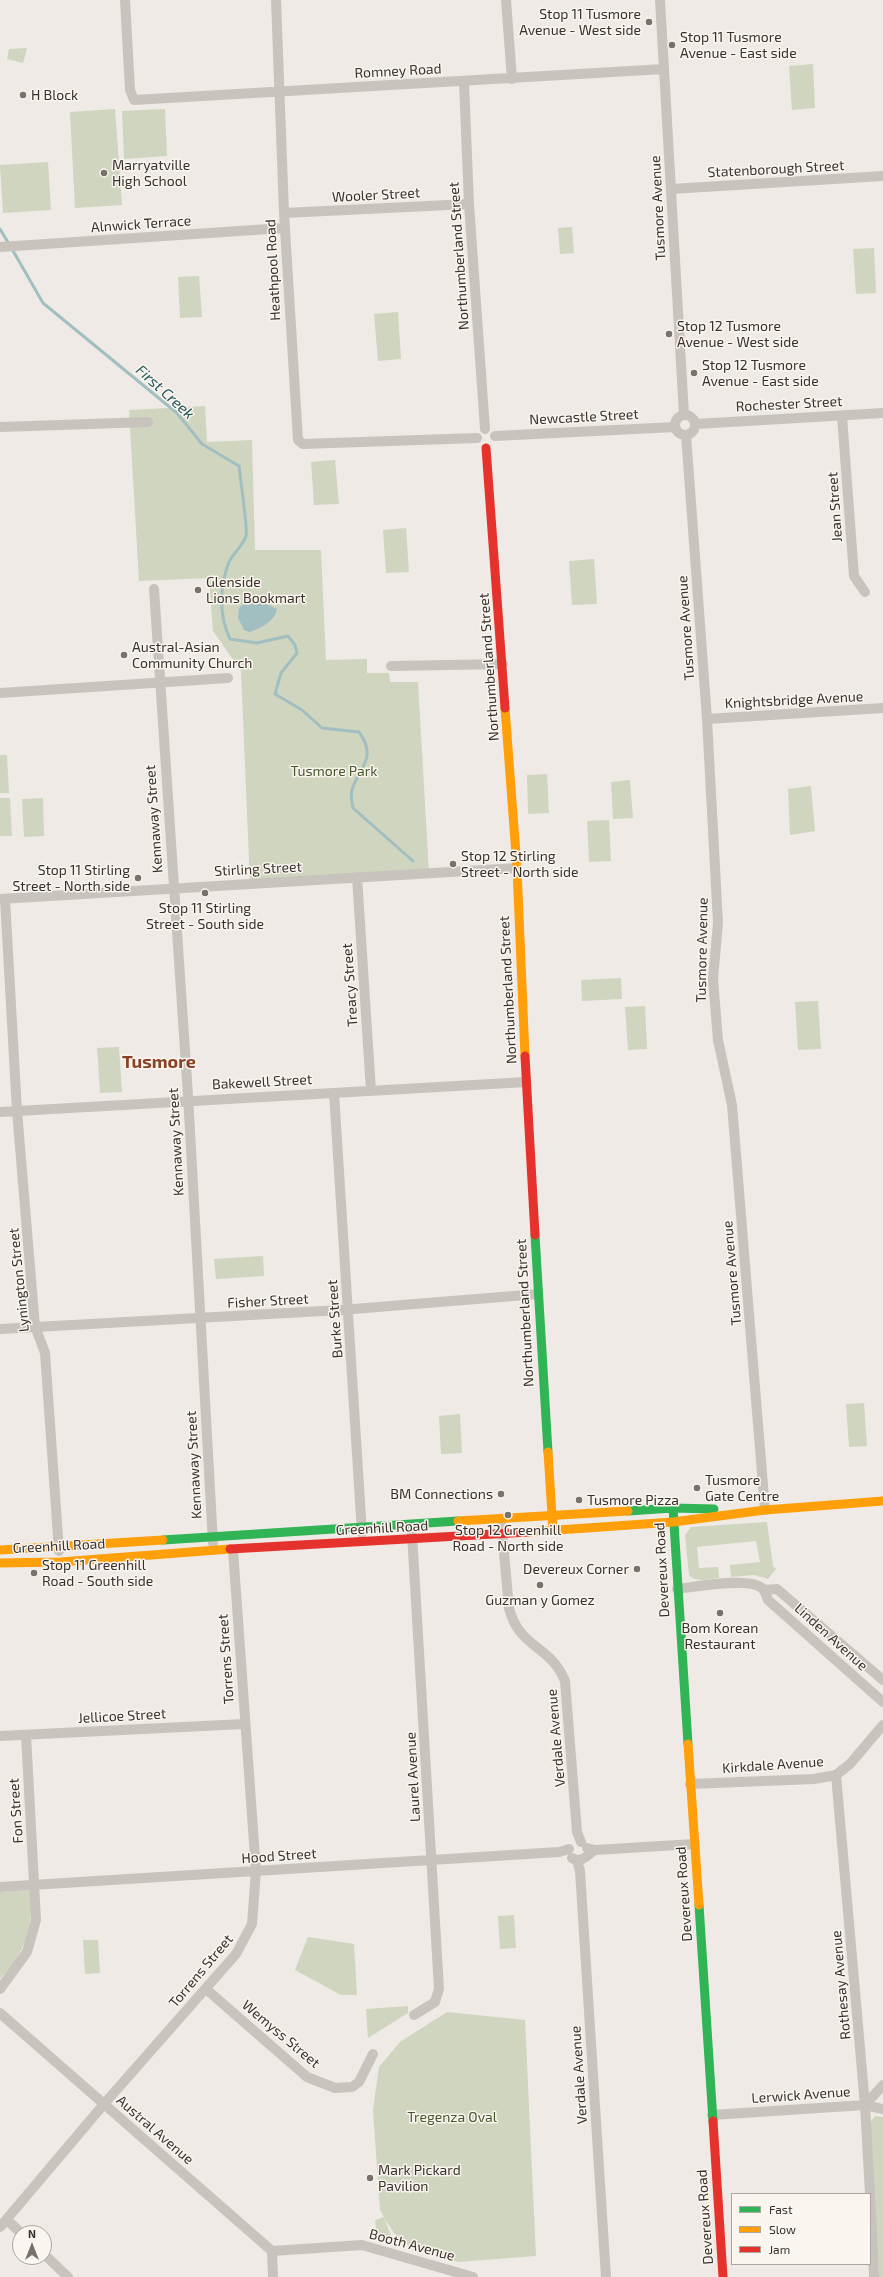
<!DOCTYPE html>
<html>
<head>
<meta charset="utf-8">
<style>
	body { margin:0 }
	#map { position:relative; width:883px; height:2277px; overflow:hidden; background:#efeae5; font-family:"Exo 2",sans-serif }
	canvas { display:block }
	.legend { position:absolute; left:731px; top:2193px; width:140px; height:72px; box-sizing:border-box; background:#faf5ee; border:1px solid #ada6a0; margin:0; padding:5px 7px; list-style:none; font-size:12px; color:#3a302b }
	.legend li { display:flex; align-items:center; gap:8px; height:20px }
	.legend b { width:20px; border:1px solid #ada6a0 }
	.north { position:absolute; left:12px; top:2225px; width:40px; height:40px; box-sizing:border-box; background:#faf5ee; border:1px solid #ada6a0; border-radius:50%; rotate:0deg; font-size:11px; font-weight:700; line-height:16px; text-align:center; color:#3a302b }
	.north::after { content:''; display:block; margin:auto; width:14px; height:18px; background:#79716c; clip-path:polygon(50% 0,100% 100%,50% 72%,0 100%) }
</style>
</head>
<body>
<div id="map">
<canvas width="883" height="2277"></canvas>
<ul class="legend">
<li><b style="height:5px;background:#30b455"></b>Fast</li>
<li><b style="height:5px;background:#ff9f0a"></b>Slow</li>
<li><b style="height:5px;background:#e5322d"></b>Jam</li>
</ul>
<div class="north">N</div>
</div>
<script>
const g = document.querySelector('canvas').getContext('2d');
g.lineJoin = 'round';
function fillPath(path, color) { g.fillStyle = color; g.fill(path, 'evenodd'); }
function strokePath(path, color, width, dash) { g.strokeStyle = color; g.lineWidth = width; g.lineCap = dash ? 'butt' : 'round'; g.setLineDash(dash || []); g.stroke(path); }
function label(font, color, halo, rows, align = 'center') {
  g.font = font + ' "Exo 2",sans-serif'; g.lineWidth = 3; g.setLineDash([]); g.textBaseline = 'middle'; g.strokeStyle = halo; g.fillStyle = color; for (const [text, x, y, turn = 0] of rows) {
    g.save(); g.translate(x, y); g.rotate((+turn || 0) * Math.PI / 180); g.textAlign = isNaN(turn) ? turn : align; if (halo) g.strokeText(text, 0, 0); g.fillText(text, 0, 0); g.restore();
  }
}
fillPath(new Path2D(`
	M27 48 23 63 7 59 9 49Z
	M813 64 815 108 792 110 789 66Z
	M115 109 122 205 75 208 70 112Z
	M165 109 167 156 124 159 122 111Z
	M48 162 51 210 3 213 0 165Z
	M572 227 574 253 560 254 558 228Z
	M874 248 876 293 856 294 853 249Z
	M199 276 202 317 180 318 178 277Z
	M398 312 401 359 378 361 374 314Z
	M205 406 207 442 252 440 255 550H321L326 660 367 659V673H389L390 682H418L429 873 250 884 241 671 213 631 209 578 139 581 129 410Z
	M335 460 339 504 314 505 311 462Z
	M406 528 409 572 386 573 383 530Z
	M594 559 597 604 572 605 569 561Z
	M0 755H7L9 793H0Z
	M547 774 549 813 528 814 527 775Z
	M630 780 633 818 613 819 611 782Z
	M811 786 815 831 790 835 788 789Z
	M0 798H10L12 836H0Z
	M43 798 44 836 24 837 22 799Z
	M609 820 611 861 589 862 587 821Z
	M621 978 622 999 582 1001 581 980Z
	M818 1001 821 1049 798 1050 795 1002Z
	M645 1006 647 1049 628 1050 625 1007Z
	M119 1047 122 1092 100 1093 97 1048Z
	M263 1256 264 1276 216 1279 214 1259Z
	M864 1403 867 1446 849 1447 846 1404Z
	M460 1414 462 1453 441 1454 439 1416Z
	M767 1522 773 1566 776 1569 768 1579 754 1575 731 1577 730 1565 760 1562 756 1541 697 1547 699 1568 718 1567 719 1578C709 1579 696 1583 689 1575L685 1535 691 1527Z
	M31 1890C33 1930 27 1949 0 1979V1892Z
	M514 1915 516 1948 500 1949 498 1916Z
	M308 1937 354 1944 357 1995H341L295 1970Z
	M83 1940H98L100 1973 85 1974Z
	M408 2006V2013L368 2038 366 2009Z
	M447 2012 525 2020 536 2256 458 2262 400 2242 384 2218 393 2240 377 2235 375 2220 384 2217 380 2210 373 2110 379 2067 400 2042Z
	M875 2116 883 2117V2277H879L869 2124Z`), '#cfd5bf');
fillPath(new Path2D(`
	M260 601 277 609C275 621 260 629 249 632L244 630 238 618 239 608 245 603Z`), '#a1bfc0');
strokePath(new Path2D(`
	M0 229 9 244
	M12 249 43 303 177 413 202 444 239 466C240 477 248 529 246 536 243 546 233 553 229 562 219 587 219 616 230 639L257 643 288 636 295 645 297 653 281 673 275 694 302 710 322 728 359 732C378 758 359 767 352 790 350 795 352 803 353 808L413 861`), '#a1bfc0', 3);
strokePath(new Path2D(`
	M125 0 130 90 134 100 664 69
	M276 0 284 213 298 440 303 444 477 438
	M506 0 512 79
	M660 0 684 415
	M464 82 469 204 485 429
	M671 189 883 176
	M284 213 469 204
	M0 247 284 228
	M675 425a10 10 0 1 1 20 0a10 10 0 1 1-20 0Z
	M842 416 854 576 865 592
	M696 424 883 413
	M0 427 148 422
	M686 435 707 719 718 923 713 979 718 1040 732 1105 765 1510
	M495 436 675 427
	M154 589 188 1095 213 1543
	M391 666 503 664
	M0 693 228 678
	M707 719 883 708
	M357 877 371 1091
	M0 899 517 868
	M5 899 17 1111 34 1315 35 1326 45 1353 59 1551
	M334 1093 362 1533
	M0 1112 526 1082
	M0 1329 341 1310 538 1294
	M501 1520 509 1608C519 1649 550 1644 565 1681L577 1832 581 1842
	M412 1534 439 1989 435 2002 414 2015
	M677 1589C695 1587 751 1576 763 1589 765 1592 767 1597 768 1600L883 1702
	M764 1590 777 1589 883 1680
	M0 1736 244 1724
	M836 1775 865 2105 870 2194
	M690 1784 814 1779 836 1775 850 1764 883 1725
	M587 1848 595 1850 694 1844
	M572 1858C581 1864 587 1855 595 1850
	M577 1860 580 1871 606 2277
	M0 1887 559 1852 569 1849
	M0 1989 27 1952 36 1920 26 1735
	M206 1989 307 2077 335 2088 352 2087 359 2082 373 2054
	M0 2013 272 2251 273 2277
	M865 2105 883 2085
	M712 2115 865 2105 883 2109
	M870 2195 874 2277
	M7 2220 21 2233
	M0 2227 104 2104 236 1954 252 1924 256 1871 233 1550
	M272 2251 362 2245 473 2277
	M44 2254 68 2277`), '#c9c3bd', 10);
strokePath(new Path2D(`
	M535 1235 548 1452
	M673 1508 688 1744
	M628 1511 673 1508 714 1509
	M163 1540 458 1521
	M699 1905 713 2121`), '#30b455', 9);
strokePath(new Path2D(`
	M505 708 517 868 525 1056
	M548 1452 553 1531
	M458 1521 628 1511
	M529 1532 673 1522 765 1510 883 1501
	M0 1550 163 1540
	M0 1563 60 1562 230 1549
	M688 1744 699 1905`), '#ff9f0a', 9);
strokePath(new Path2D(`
	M486 448 505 708
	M525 1056 535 1235
	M230 1549 529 1532
	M713 2121 723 2277`), '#e5322d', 9);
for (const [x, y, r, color] of [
	[649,22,4,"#79716c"],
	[672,45,4,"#79716c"],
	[23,95,4,"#79716c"],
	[104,173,4,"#79716c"],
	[669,334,4,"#79716c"],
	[694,373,4,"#79716c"],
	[198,590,4,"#79716c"],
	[124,655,4,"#79716c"],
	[453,864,4,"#79716c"],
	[138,878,4,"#79716c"],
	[205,893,4,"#79716c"],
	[697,1488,4,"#79716c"],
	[501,1494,4,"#79716c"],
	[579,1500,4,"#79716c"],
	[508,1515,4,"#79716c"],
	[637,1569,4,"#79716c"],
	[34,1573,4,"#79716c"],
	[540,1585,4,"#79716c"],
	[720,1613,4,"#79716c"],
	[370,2178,4,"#79716c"]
]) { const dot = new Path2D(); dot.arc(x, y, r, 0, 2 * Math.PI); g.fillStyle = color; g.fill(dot); strokePath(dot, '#faf5ee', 1.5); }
label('14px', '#3a302b', '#faf5ee', [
	["Stop 11 Tusmore",641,14,"right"],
	["Avenue - West side",641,30,"right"],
	["Stop 11 Tusmore",680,37],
	["Avenue - East side",680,53],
	["H Block",31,95],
	["Marryatville",112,165],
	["High School",112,181],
	["Stop 12 Tusmore",677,326],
	["Avenue - West side",677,342],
	["Stop 12 Tusmore",702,365],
	["Avenue - East side",702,381],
	["Glenside",206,582],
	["Lions Bookmart",206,598],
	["Austral-Asian",132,647],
	["Community Church",132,663],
	["Stop 12 Stirling",461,856],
	["Street - North side",461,872],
	["Stop 11 Stirling",130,870,"right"],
	["Street - North side",130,886,"right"],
	["Stop 11 Stirling",205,908,"center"],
	["Street - South side",205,924,"center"],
	["Tusmore",705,1480],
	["Gate Centre",705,1496],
	["BM Connections",493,1494,"right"],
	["Tusmore Pizza",587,1500],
	["Stop 12 Greenhill",508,1530,"center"],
	["Road - North side",508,1546,"center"],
	["Stop 11 Greenhill",42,1565],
	["Road - South side",42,1581],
	["Devereux Corner",629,1569,"right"],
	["Guzman y Gomez",540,1600,"center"],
	["Bom Korean",720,1628,"center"],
	["Restaurant",720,1644,"center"],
	["Mark Pickard",378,2170],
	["Pavilion",378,2186]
], 'left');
label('14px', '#3a302b', '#faf5ee', [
	["Romney Road",398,71,-3],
	["Statenborough Street",776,169,-3],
	["Wooler Street",376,195,-3],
	["Tusmore Avenue",658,208,-93],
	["Alnwick Terrace",141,224,-4],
	["Northumberland Street",459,256,-94],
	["Heathpool Road",273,270,-93],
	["Rochester Street",789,404,-3],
	["Newcastle Street",584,417,-3],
	["Jean Street",835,507,-94],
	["Tusmore Avenue",686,628,-94],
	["Northumberland Street",489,667,-94],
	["Knightsbridge Avenue",794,700,-3],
	["Kennaway Street",154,819,-94],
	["Stirling Street",258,869,-3],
	["Tusmore Avenue",702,950,-89],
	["Treacy Street",350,985,-94],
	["Northumberland Street",508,990,-93],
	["Bakewell Street",262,1082,-3],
	["Kennaway Street",176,1142,-93],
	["Tusmore Avenue",732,1273,-95],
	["Lynington Street",19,1280,-96],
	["Fisher Street",268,1301,-3],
	["Northumberland Street",525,1313,-93],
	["Burke Street",335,1319,-94],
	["Kennaway Street",194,1465,-93],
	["Greenhill Road",382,1528,-3],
	["Greenhill Road",59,1546,-3],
	["Devereux Road",662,1570,-93],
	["Linden Avenue",831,1637,42],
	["Torrens Street",226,1659,-94],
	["Jellicoe Street",122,1716,-3],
	["Verdale Avenue",556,1738,-95],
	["Kirkdale Avenue",773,1765,-4],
	["Laurel Avenue",413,1777,-93],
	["Fon Street",16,1811,-94],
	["Hood Street",279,1856,-4],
	["Devereux Road",684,1894,-94],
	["Torrens Street",201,1971,-50],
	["Rothesay Avenue",841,1985,-95],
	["Wemyss Street",281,2034,40],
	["Verdale Avenue",579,2075,-94],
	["Lerwick Avenue",801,2095,-4],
	["Austral Avenue",155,2130,41],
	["Devereux Road",705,2217,-94],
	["Booth Avenue",412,2245,15]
]);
label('14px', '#47582f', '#faf5ee', [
	["Tusmore Park",334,771],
	["Tregenza Oval",452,2117]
]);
label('italic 15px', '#20555c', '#faf5ee', [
	["First Creek",165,392,42]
]);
label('bold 18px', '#884225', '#faf5ee', [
	["Tusmore",159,1062]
]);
</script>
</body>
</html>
